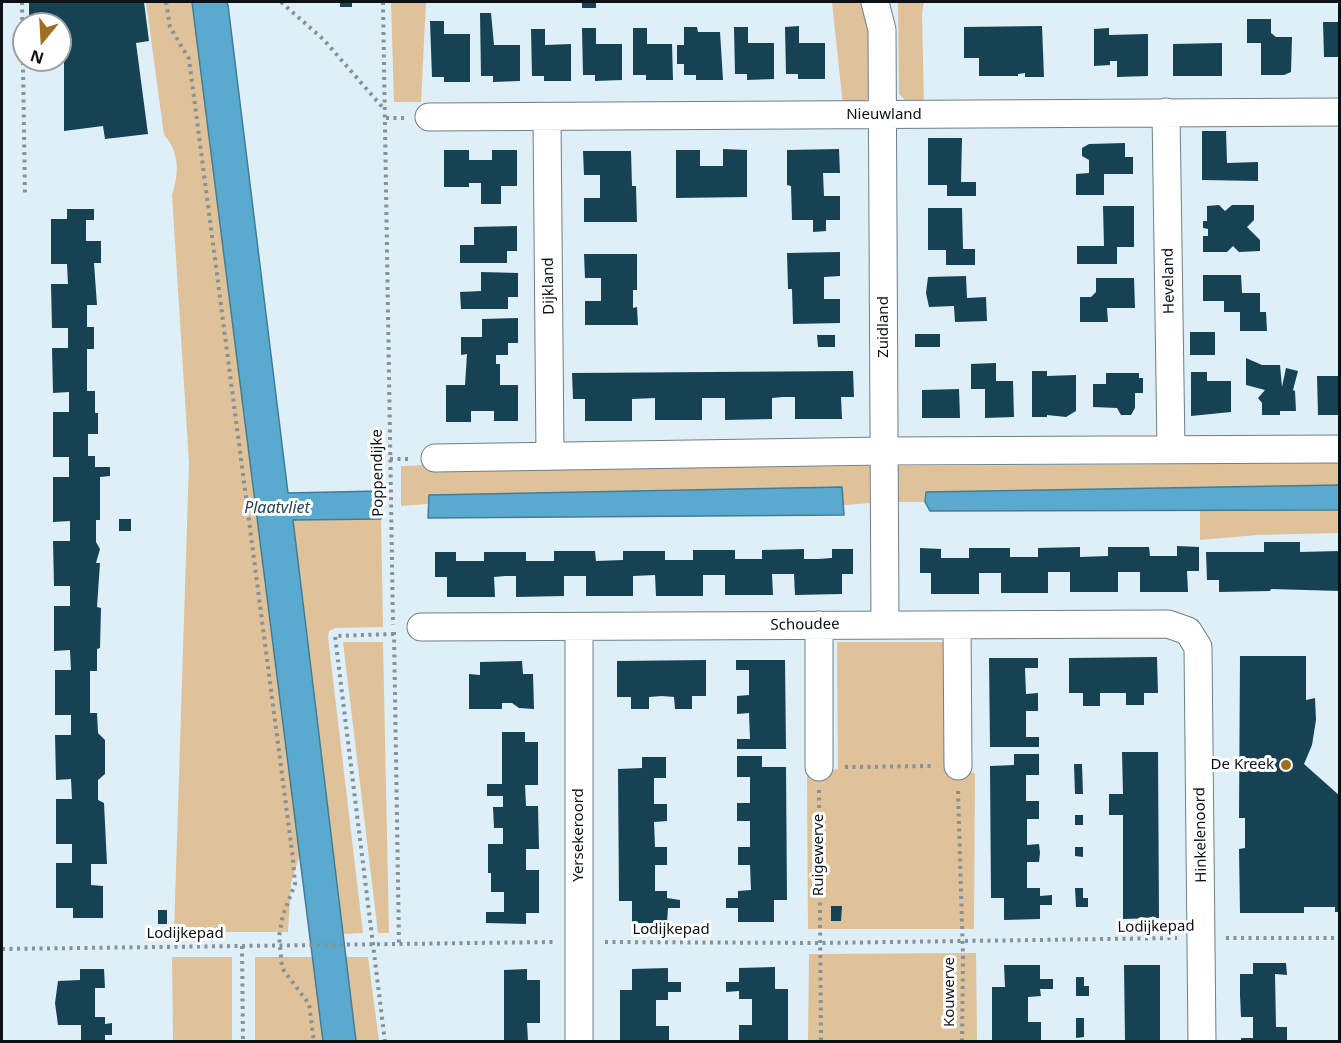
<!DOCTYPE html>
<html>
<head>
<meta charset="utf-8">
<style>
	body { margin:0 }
	#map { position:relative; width:1341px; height:1043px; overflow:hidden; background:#deeff8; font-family:"Noto Sans",sans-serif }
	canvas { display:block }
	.frame { position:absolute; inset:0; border:3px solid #0b1114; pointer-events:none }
	.north { position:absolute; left:12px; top:12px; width:60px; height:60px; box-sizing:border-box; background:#fff; border:2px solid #9da0a1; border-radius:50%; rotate:198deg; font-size:16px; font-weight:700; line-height:24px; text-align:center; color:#0b1114 }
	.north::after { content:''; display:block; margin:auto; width:21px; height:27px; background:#9e6e21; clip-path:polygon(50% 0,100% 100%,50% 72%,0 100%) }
</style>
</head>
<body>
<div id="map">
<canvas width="1341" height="1043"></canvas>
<div class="frame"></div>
<div class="north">N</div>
</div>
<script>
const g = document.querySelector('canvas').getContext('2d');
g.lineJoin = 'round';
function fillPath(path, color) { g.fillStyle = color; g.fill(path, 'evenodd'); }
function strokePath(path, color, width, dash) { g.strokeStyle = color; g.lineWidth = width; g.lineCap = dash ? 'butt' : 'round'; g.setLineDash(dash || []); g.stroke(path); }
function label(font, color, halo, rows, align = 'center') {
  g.font = font + ' "Noto Sans",sans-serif'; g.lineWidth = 6; g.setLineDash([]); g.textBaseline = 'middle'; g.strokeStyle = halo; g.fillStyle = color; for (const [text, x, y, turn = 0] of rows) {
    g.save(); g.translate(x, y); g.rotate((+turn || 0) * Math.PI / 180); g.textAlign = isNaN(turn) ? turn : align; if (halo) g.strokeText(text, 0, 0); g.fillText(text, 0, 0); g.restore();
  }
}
fillPath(new Path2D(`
	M146 2H192L300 854 291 883 288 932H174L189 463 172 195C179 174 180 152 164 135Z
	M391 2H426L421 102H394Z
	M832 2H866L870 36 869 98 861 106H843Z
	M898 2H924L922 13 924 105H910L899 94Z
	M1339 463V485L926 492 925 502H896V466Z
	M433 465 550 468 872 466 871 503 843 505 841 487 430 495 427 504 401 506V466Z
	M1200 510H1339V533L1257 535 1200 540Z
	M381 519 383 627 335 628 329 631 328 637 363 933 342 934 293 520Z
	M343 642H383L389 933H378Z
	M837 642H947V772L975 773 974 929H808L807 773 838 769Z
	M976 953 977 1041H808L809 954Z
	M172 957H232V1041H173Z
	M255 957H313L323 1041 255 1042Z
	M345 957H368L379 1041H356Z`), '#dfc29a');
const water = new Path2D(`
	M192 2H226L228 5 288 493 380 491 381 519 293 520 356 1041H323Z
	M1339 485V510L930 511 925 502 926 492Z
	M842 487 844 515 428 518 429 495Z`);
fillPath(water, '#59aace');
strokePath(water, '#427c96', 1.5);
fillPath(new Path2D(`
	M29 2H144L149 41 136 43 148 134 105 139 103 126 64 131V52H60V24H29Z
	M340 2H352V7H340Z
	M582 2H596V8H582Z
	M480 13H491L494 45H520V81L493 82V76H481Z
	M1247 19H1271V33L1276 37H1292L1291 72 1284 75H1261V43H1247Z
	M430 21H444V34H470V82H444V77H432Z
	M1323 22H1340V57H1324Z
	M799 26V43H825V79H798V74H786L785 27Z
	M1042 26 1044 77H1025V73L1018 74V76H979V58H964V27Z
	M684 27H697L698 32H720L723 80H696V75H684V64H677V45H684Z
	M734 27H748V43H774V79L747 80V74H735Z
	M582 28H596V44H622V80L595 81V75H583Z
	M633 28H647V44H672L673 80H646V75H633Z
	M1109 28V35L1148 34V76L1117 77V61H1110V65L1094 66V29Z
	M531 29H545V45L571 44V81H544V76H532Z
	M1222 43V76H1173V44Z
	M1202 131H1226L1227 163 1258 162V181L1202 180Z
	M928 138H962L961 182H976V196H947V185H928Z
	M1125 143V157H1133V174H1104V195H1076V174L1089 173V160L1082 156V148L1089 144Z
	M723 149 747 150V197L676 198V150H700V166H723Z
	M839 149 840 173H823L824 196H840V220H826V231L813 232V220H792L791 186 787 185V150Z
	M444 150H469V160H492V150H517V186H501V204H481V183H469V187H444Z
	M583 151H631L632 186H636L637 222H584V198H600V175H584Z
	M1219 205 1225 211 1232 205H1254V220L1247 227 1260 240V251L1239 252 1233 246 1227 252H1203V236H1208V229L1203 228V221H1207V206Z
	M1103 206H1134V247H1117V264H1077V246H1104Z
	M928 208H962L963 249H975V265H946V250H928Z
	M67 209H94V220H86V241H101V263H94L97 305H87V327H94V349H87V391H95V413H98V434H88V456H95V467H110V476L100 477V520H96V542L100 549 96 563H100L97 607 101 608 100 648 97 649V671H90V713H97L98 733 105 740V774L98 780V800L104 803 107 864H91V885L103 886V918H73V908H56V863H72V844H56V799H72L71 779 56 780 55 735H71V715H55V670H71L70 650 54 651V606H70V586H54L53 541H70V521L53 522V477H69V457H53V412H69V392L53 393 52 348H68V328H52L51 284H68L67 264H51V219H67Z
	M517 226V251H507V263H460V245H474V227Z
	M840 252V276L824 277V299H840V323L793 324 792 289H788L787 253Z
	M584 254H637V290H633V308L637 307 638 325H585V301H601V278H585Z
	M481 272 518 273V297H508V309H461L460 292 481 291Z
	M1203 275H1241L1242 293H1260V312H1266L1267 331H1240V312H1224V301H1203Z
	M966 276 967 298 986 297 987 321 955 322 954 306 929 307 926 293 928 277Z
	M1096 278H1134L1135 308H1107L1108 322H1080V297H1091L1096 292Z
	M518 318V343H508V355H496V364H500V385H518V421H494V411H471V422H446V385H465L467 354 461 355V337H482V319Z
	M1190 332H1215V355H1190Z
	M915 334H940V347H915Z
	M817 335H835V347H818Z
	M1246 358 1262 365H1280L1282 387 1286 368 1298 371 1293 390 1295 391 1296 411H1280V415H1262V403L1258 398 1265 390 1246 385Z
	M996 363V381H1013L1014 417 985 418V389H971V364Z
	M853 371 854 397H841L842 419H795V397H783L772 398V419L725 420V398H702V420H655V398L632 399V421H585V399H573L572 373Z
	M1032 371H1047V376L1076 375V411L1066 417 1047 415V417H1032Z
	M1191 372H1207V381H1231V412L1191 416Z
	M1106 373H1139V378H1143V393H1135V408L1131 415H1121L1117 408 1093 407V384H1106Z
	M1317 376H1340V415H1318Z
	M959 389 960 418H922V390Z
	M119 519H131V531H119Z
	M1264 542H1300V552L1340 551V591L1271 589 1270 591 1219 592V580H1207L1206 552H1264Z
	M1177 546 1199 547V571H1187L1188 592H1140V572H1118V592H1070V572H1048V593H1001V573H979V594H931V573H920V548L941 549V558H969V548H1010V557H1038V548L1080 547V557L1108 556V547H1149L1150 556H1177Z
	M804 549V559H818L832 558V549H853V574H842V594L795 595 794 574H772L773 595H725V575H703V596H656L655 575 633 576V596H586V576H564V596L516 597V576H505L494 577 495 597H447V577H435V552H456V561H484V552H526V561H554V551H595L596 561 623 560V551H665V560H693V550H735V559H762V550Z
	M1240 656H1306V700L1315 698 1316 720 1312 745 1304 764 1340 796V912H1335V907H1304V913H1240L1239 849 1245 848V818H1239Z
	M1157 657 1158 693H1144V705H1126V693H1100V706H1083V693H1069V658Z
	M989 658H1038V668H1025L1026 694 1038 693V711H1026V737H1039V747H990Z
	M706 660V696H692V709H675L674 697 662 696 649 697V709H631V697H617V661Z
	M736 660H785L786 749H737V739H750L749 713 737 714V696L749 695V670H736Z
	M522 661 523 674H533L534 709 519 708 512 703H502V709H469V674L480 675V662Z
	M502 732H525V742H538V785H525L526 806H538L539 849H526V870H539V913H526V924L486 923V912H504V892H491V873H488V844H503V828H494L493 807H503V796H487V784H502Z
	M1122 752H1158L1159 918 1123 919V815H1109V794H1123Z
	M1014 754H1039V775H1026V801H1039V819H1027V845L1039 844 1040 853 1039 862H1027V888H1040V896L1052 895V905H1040V919L1004 920V898H991L990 766 1014 765Z
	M737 756H762V767H786L787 900H774V922H738V908H726V898H738V891L751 890 750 865H738V847H750V821H737V803H750V777H737Z
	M642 757H666V778H654V804H667V821L654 822 655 847H667V865H655V891H667V898L680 900V908H668L667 923H632V901H619L618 769 642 768Z
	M1074 764H1082L1083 794H1075Z
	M1075 815H1083V825H1075Z
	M1075 847H1083V857L1075 856Z
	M1075 888H1083V898H1088V907H1076Z
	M831 906H842L841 921H831Z
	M158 910H167V924H158Z
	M1253 963H1286L1287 975 1275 974 1276 1027H1287V1041H1241V1038H1253V1017H1241L1240 995V974H1253Z
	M1004 965H1040V979H1053V989H1040L1041 996 1028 997V1022H1041V1040L992 1041V987H1005Z
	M1124 965H1160V1041H1125Z
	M775 967V989H788V1041H739V1025H752V999H739V991L726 992V982H739V968Z
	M668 968V982H681V992H668V1000H656V1026H669V1041H620V990H632V969Z
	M80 969H104L105 988H95V1017H105V1024L112 1023V1035H105V1041H81V1025H58L55 1003 58 981 80 980Z
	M527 969V980H540V1023H527L528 1041H504V970Z
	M1076 977H1084V986H1089V996H1076Z
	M1076 1018H1084V1037L1076 1038Z`), '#164254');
const street = new Path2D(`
	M875 2 882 30 885 624
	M1166 112 1171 449
	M429 117 1340 112
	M547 118 550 455
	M435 458 884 451 1340 449
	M957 625 958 766
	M421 627 1168 624 1188 631 1198 647 1202 1042
	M819 767V625
	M579 1042V628`);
strokePath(street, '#6f7f86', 29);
strokePath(new Path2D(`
	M22 2 25 195
	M166 2 170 27 189 59 293 859 295 884 283 915 279 936 282 968 309 1004 314 1042
	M281 2 324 40 384 109
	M383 2 393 625
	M386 118H404
	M390 459H410
	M394 632 399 943
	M845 767 933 766
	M819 790 821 1042
	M958 791 963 957 962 1042
	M1226 938H1340
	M605 942 820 943 1177 938
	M242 946 243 1042
	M2 949 553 942
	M385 1042 335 636 394 634`), '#859298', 4, [3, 4.5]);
strokePath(street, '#fff', 27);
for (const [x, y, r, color] of [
	[1286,765,6,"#9e6e21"]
]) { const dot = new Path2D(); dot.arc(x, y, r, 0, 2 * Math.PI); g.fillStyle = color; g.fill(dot); strokePath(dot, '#fff', 2); }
label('15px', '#0b1114', '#fff', [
	["Nieuwland",884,115],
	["Heveland",1169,281,-91],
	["Dijkland",549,286,-91],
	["Zuidland",884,327,-90],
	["Poppendijke",378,473,-91],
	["Schoudee",805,625,-1],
	["Yersekeroord",579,835,-90],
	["Hinkelenoord",1201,835,-91],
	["Ruigewerve",819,855,-90],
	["Lodijkepad",1156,927,-1],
	["Lodijkepad",671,930],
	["Lodijkepad",185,934],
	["Kouwerve",950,992,-90]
]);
label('15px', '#0b1114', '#fff', [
	["De Kreek",1274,765]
], 'right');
label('italic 16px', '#204555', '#fff', [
	["Plaatvliet",277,508]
]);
</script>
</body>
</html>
